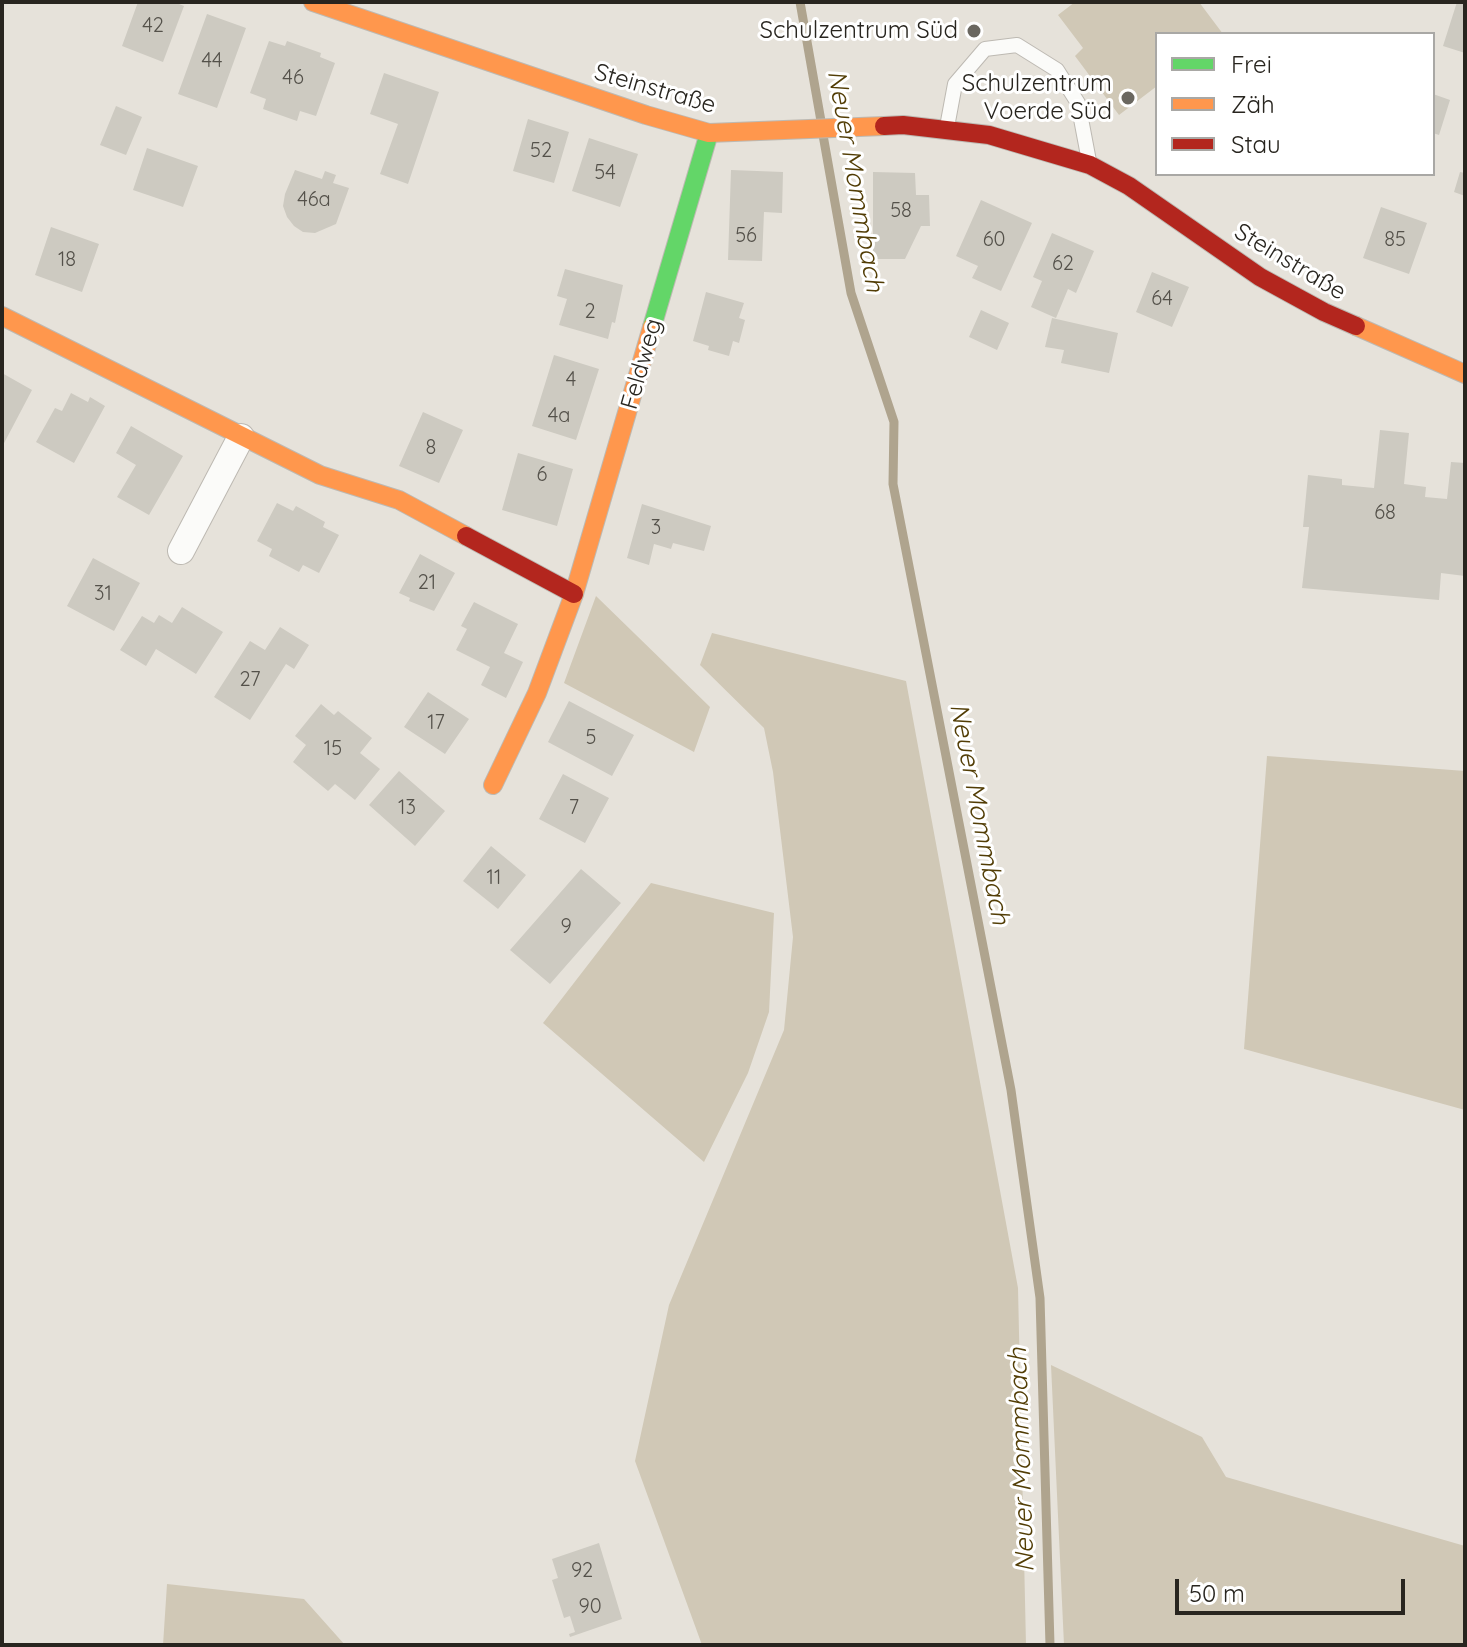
<!DOCTYPE html>
<html>
<head>
<meta charset="utf-8">
<style>
	body { margin:0 }
	#map { position:relative; width:1467px; height:1647px; overflow:hidden; background:#e6e2da; font-family:Quicksand,sans-serif }
	canvas { display:block }
	.frame { position:absolute; inset:0; border:4px solid #28251f; pointer-events:none }
	.legend { position:absolute; left:1155px; top:32px; width:280px; height:144px; box-sizing:border-box; background:#fff; border:2px solid #a9a8a5; margin:0; padding:10px 14px; list-style:none; font-size:24px; color:#28251f }
	.legend li { display:flex; align-items:center; gap:16px; height:40px }
	.legend b { width:40px; border:2px solid #a9a8a5 }
	.scale { position:absolute; left:1175px; top:1579px; width:230px; height:36px; box-sizing:border-box; border:4px solid #28251f; border-top:0; padding-left:10px; font-size:24px; line-height:28px; white-space:nowrap; color:#28251f; -webkit-text-stroke:6px #fff; paint-order:stroke }
</style>
</head>
<body>
<div id="map">
<canvas width="1467" height="1647"></canvas>
<div class="frame"></div>
<ul class="legend">
<li><b style="height:10px;background:#63d668"></b>Frei</li>
<li><b style="height:10px;background:#ff974d"></b>Zäh</li>
<li><b style="height:10px;background:#b3261e"></b>Stau</li>
</ul>
<div class="scale">50 m</div>
</div>
<script>
const g = document.querySelector('canvas').getContext('2d');
g.lineJoin = 'round';
function fillPath(path, color) { g.fillStyle = color; g.fill(path, 'evenodd'); }
function strokePath(path, color, width, dash) { g.strokeStyle = color; g.lineWidth = width; g.lineCap = dash ? 'butt' : 'round'; g.setLineDash(dash || []); g.stroke(path); }
function label(font, color, halo, rows, align = 'center') {
  g.font = font + ' Quicksand,sans-serif'; g.lineWidth = 6; g.setLineDash([]); g.textBaseline = 'middle'; g.strokeStyle = halo; g.fillStyle = color; for (const [text, x, y, turn = 0] of rows) {
    g.save(); g.translate(x, y); g.rotate((+turn || 0) * Math.PI / 180); g.textAlign = isNaN(turn) ? turn : align; if (halo) g.strokeText(text, 0, 0); g.fillText(text, 0, 0); g.restore();
  }
}
fillPath(new Path2D(`
	M1075 2H1199L1223 34H1157V86L1119 115 1075 56 1083 48 1058 15Z
	M596 596 710 707 694 752 564 683Z
	M712 633 906 681 1018 1288 1026 1645H702L635 1461 669 1305 784 1030 793 937 773 772 764 728 700 665Z
	M1267 756 1465 771V1110L1244 1049Z
	M651 883 774 913 769 1012 748 1073 704 1162 543 1023Z
	M1051 1365 1202 1437 1226 1477 1465 1546V1645H1064Z
	M167 1584 304 1599 345 1645H163Z`), '#d0c8b6');
strokePath(new Path2D(`
	M800 2 821 121
	M823 135 851 293 894 422 893 484 1011 1090 1040 1298 1050 1645`), '#afa48e', 9);
fillPath(new Path2D(`
	M138 2H174L184 6 163 62 122 46Z
	M1457 2 1465 4V53L1443 46Z
	M207 14 246 28 217 108 178 94Z
	M269 41 285 46 287 41 321 53 320 57 335 63 316 116 300 111 297 121 263 109 266 99 250 93Z
	M384 73 439 92 408 184 380 174 398 124 370 114Z
	M1433 94 1450 100 1439 135 1433 133Z
	M116 106 142 117 126 155 100 145Z
	M528 119 569 132 554 183 513 171Z
	M589 138 638 154 620 207 572 191Z
	M147 148 198 166 183 207 133 190Z
	M295 170 322 179 325 171 336 175 333 183 349 188 336 224 315 233 303 232 294 226 287 217 283 206 285 194Z
	M731 170 783 172 782 213 764 212 762 261 728 260Z
	M873 172 915 173 916 195H929L930 226H921L905 259H873Z
	M1460 172 1465 173V196L1454 192Z
	M981 200 1032 223 1001 291 972 278 978 266 956 256Z
	M1381 207 1427 223 1409 274 1363 258Z
	M51 227 99 244 82 292 35 275Z
	M1052 233 1094 251 1076 293 1068 289 1056 318 1031 307 1042 281 1033 277Z
	M565 269 623 285 615 323 612 322 608 339 559 325 567 299 557 296Z
	M1152 272 1189 287 1172 327 1136 312Z
	M706 292 744 303 739 318 745 320 739 343 733 341 729 356 708 350 709 346 693 341Z
	M981 310 1009 323 997 350 969 337Z
	M1052 318 1118 333 1109 373 1061 363 1064 350 1045 347Z
	M554 355 599 369 576 440 532 426Z
	M2 373 32 390 2 447Z
	M71 393 88 402 90 397 105 406 74 463 36 442 55 408 62 411Z
	M423 412 463 430 439 483 399 466Z
	M131 426 183 456 149 515 117 497 136 465 116 453Z
	M1380 430 1409 433 1404 484 1426 487 1425 497 1447 499 1451 462 1465 463V576L1441 573 1439 600 1302 588 1309 527H1303L1308 475 1342 479V485L1374 488Z
	M518 453 573 469 557 526 502 510Z
	M277 503 293 511 296 506 325 522 323 527 339 535 319 573 303 565 299 572 269 556 272 549 257 541Z
	M642 504 711 526 704 551 673 543 671 549 654 544 649 565 627 558Z
	M420 554 455 573 434 611 409 601 410 598 399 593Z
	M93 558 140 583 114 631 67 606Z
	M474 602 518 624 504 653 523 662 506 698 481 685 490 667 456 650 467 629 461 626Z
	M182 607 223 632 196 674 156 649 146 666 120 650 142 616 154 623 159 615 172 623Z
	M280 627 309 645 294 669 286 664 250 720 214 697 250 641 265 650Z
	M428 692 469 719 445 754 404 727Z
	M569 701 634 735 612 776 548 742Z
	M321 704 334 715 338 711 372 738 360 753 380 769 355 800 335 784 328 791 293 762 306 745 295 736Z
	M399 771 445 811 415 846 369 805Z
	M563 774 609 798 585 843 539 819Z
	M491 846 526 875 498 909 463 881Z
	M581 869 621 903 550 984 510 950Z
	M599 1543 622 1619 570 1637 569 1634 575 1632 570 1616 564 1618 552 1580 558 1578 552 1559Z`), '#cdcac1');
const lane = new Path2D(`
	M947 127 955 84 985 49 1017 45 1057 70 1078 103 1089 161`);
const street = new Path2D(`
	M181 551 241 437`);
const fast = new Path2D(`
	M652 327 709 133`);
const slow = new Path2D(`
	M313 2 646 115 709 133 884 126
	M2 316 320 475 399 500 466 536
	M1356 326 1465 374
	M493 785 537 693 574 594 652 327`);
const jam = new Path2D(`
	M884 126 903 125 989 135 1090 165 1129 186 1260 277 1324 312 1356 326
	M466 536 574 594`);
strokePath(lane, '#bdb9b2', 16);
strokePath(street, '#bdb9b2', 28);
strokePath(fast, '#bdb9b2', 20);
strokePath(slow, '#bdb9b2', 20);
strokePath(jam, '#bdb9b2', 20);
strokePath(lane, '#fbfbf9', 14);
strokePath(street, '#fbfbf9', 26);
strokePath(fast, '#63d668', 18);
strokePath(slow, '#ff974d', 18);
strokePath(jam, '#b3261e', 18);
for (const [x, y, r, color] of [
	[974,31,8,"#6a6760"],
	[1128,98,8,"#6a6760"]
]) { const dot = new Path2D(); dot.arc(x, y, r, 0, 2 * Math.PI); g.fillStyle = color; g.fill(dot); strokePath(dot, '#fff', 3); }
label('20px', '#54514a', null, [
	["42",153,26],
	["44",212,61],
	["46",293,78],
	["52",541,151],
	["54",605,173],
	["46a",314,200],
	["58",901,211],
	["56",746,236],
	["60",994,240],
	["85",1395,240],
	["18",67,260],
	["62",1063,264],
	["64",1162,299],
	["2",590,312],
	["4",571,380],
	["4a",559,416],
	["8",431,448],
	["6",542,475],
	["68",1385,513],
	["3",656,528],
	["21",427,583],
	["31",103,594],
	["27",250,680],
	["17",436,723],
	["5",591,738],
	["15",333,749],
	["13",407,808],
	["7",574,808],
	["11",494,878],
	["9",566,927],
	["92",582,1571],
	["90",590,1607]
]);
label('24px', '#28251f', '#fff', [
	["Schulzentrum Süd",958,31],
	["Schulzentrum",1112,84],
	["Voerde Süd",1112,112]
], 'right');
label('24px', '#28251f', '#fff', [
	["Steinstraße",655,89,16],
	["Steinstraße",1290,262,31],
	["Feldweg",642,364,-74]
]);
label('italic 26px', '#523d05', '#fff', [
	["Neuer Mommbach",855,181,80],
	["Neuer Mommbach",979,814,79],
	["Neuer Mommbach",1022,1460,-92]
]);
</script>
</body>
</html>
